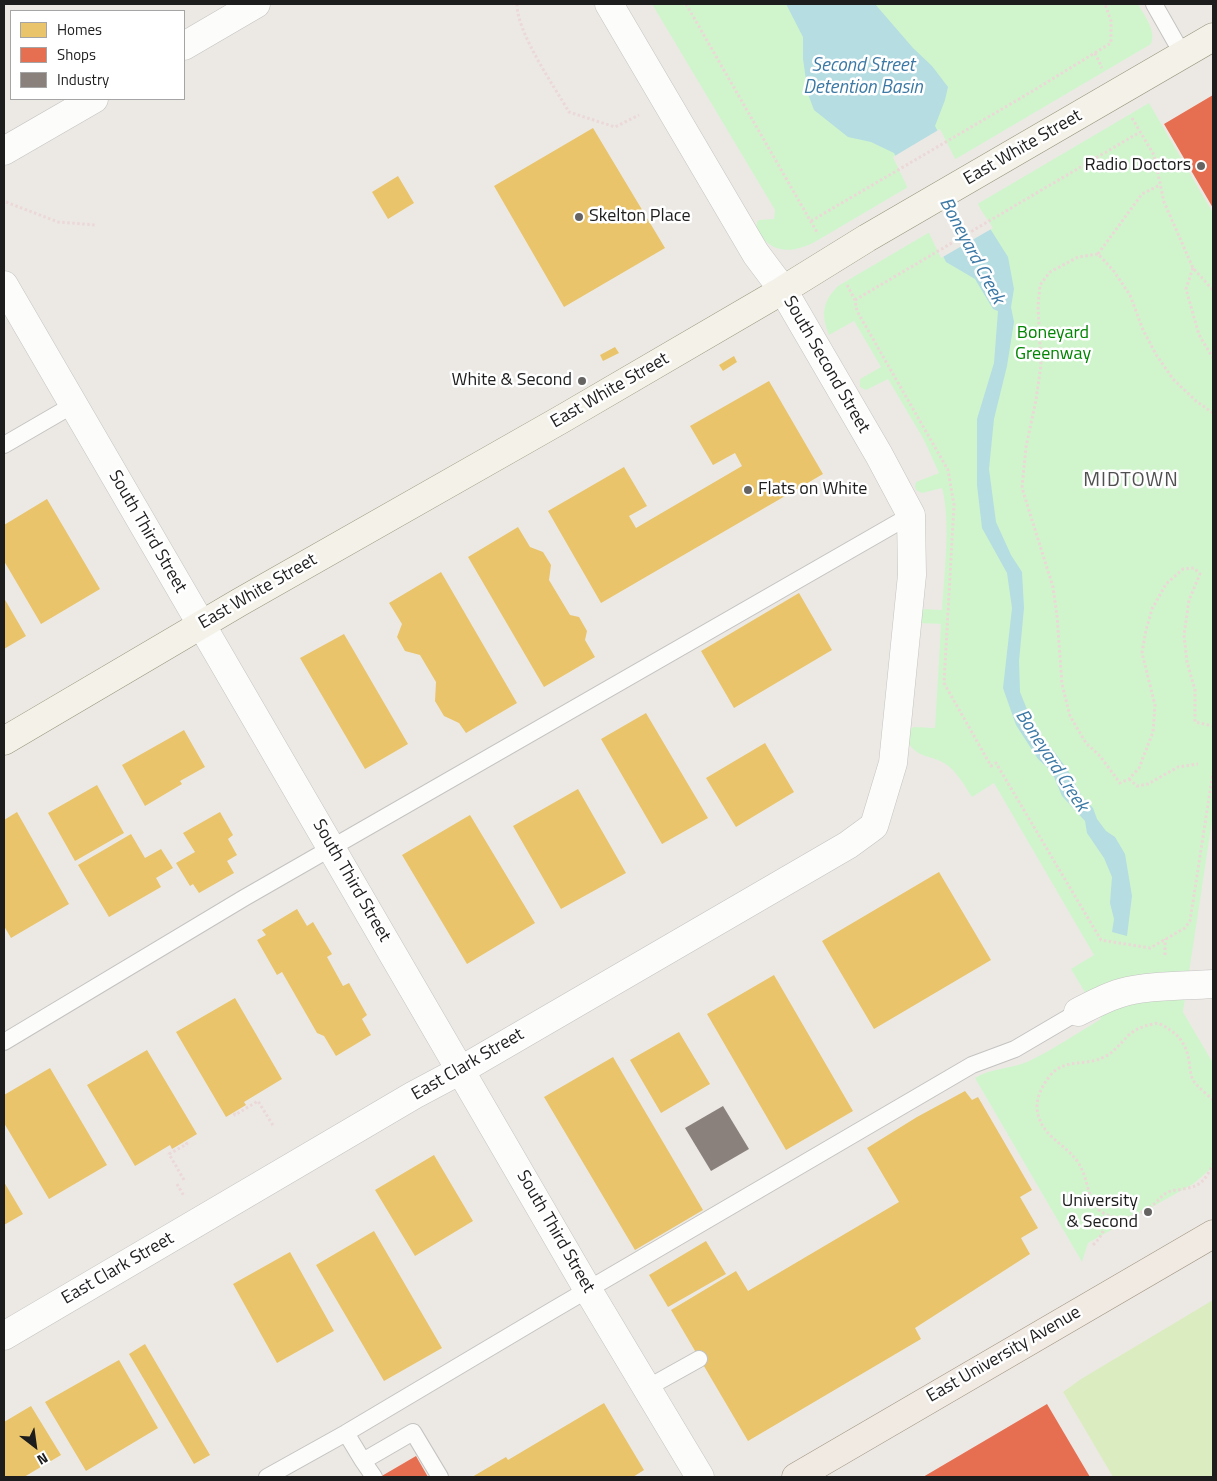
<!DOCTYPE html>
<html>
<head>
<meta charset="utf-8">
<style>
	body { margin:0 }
	#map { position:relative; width:1217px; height:1481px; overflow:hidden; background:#ece9e5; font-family:"Titillium Web",sans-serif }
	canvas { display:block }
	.frame { position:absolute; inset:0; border:5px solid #1d1d1d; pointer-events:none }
	.legend { position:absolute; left:10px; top:10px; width:175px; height:90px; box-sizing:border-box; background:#fff; border:1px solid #a5a5a5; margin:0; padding:6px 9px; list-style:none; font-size:15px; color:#1d1d1d }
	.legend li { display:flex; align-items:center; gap:10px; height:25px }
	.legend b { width:25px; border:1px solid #a5a5a5 }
	.north { position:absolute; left:10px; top:1421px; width:50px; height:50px; -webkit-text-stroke:4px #fff; paint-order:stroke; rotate:150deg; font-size:14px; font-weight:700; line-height:20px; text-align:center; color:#1d1d1d }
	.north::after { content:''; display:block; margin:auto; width:18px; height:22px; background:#1d1d1d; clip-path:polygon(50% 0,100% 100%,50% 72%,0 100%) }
</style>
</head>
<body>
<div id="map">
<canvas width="1217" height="1481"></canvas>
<div class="frame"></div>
<ul class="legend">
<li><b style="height:14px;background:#e9c46a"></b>Homes</li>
<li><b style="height:14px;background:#e76f51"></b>Shops</li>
<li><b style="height:14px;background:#8a817c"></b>Industry</li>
</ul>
<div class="north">N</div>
</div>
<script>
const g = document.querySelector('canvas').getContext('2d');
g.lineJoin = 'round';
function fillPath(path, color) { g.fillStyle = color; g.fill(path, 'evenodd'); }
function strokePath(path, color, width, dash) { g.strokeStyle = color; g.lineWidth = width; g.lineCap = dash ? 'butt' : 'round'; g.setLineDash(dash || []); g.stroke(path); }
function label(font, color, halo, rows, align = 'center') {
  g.font = font + ' "Titillium Web",sans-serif'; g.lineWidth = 5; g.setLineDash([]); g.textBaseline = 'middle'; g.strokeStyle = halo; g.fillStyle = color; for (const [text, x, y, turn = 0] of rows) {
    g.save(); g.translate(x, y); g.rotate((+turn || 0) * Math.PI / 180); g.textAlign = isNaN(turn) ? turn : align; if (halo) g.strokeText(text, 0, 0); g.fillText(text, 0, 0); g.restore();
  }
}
fillPath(new Path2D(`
	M1213 1300V1477H1113L1063 1392 1081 1379Z`), '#dcecc1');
fillPath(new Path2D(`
	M652 4H1138C1144 15 1157 31 1151 44L813 243C789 254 773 253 756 231L757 222 759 220 774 219 775 210Z
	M1149 103 1213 213V815L1183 1012 1213 1063V1167L1193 1184 1088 1243 1082 1262 975 1078C991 1068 1010 1069 1027 1062 1053 1050 1077 1033 1101 1019L1071 969 1094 955 994 783 972 797C964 785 956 770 944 763 928 754 918 759 907 741L909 730 914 727 935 728 941 624 919 623 921 609 942 610C944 574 951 522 942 488L922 493 916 490 915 486 916 482 939 473 924 440 888 379 866 390 860 387V379L881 367 854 321 829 335C821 315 822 302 838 286Z`), '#d0f5cd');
fillPath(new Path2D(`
	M786 4H875L913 48 932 66 948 87 945 100 935 126 979 211 1008 257 1014 289 1011 307 1014 322 1007 366 994 419 989 469 996 522 1011 555 1022 572 1024 608 1019 661 1020 692 1034 727 1053 750 1069 772 1081 795 1093 808 1097 819 1106 831 1115 837 1125 854 1132 896 1127 936 1112 932 1114 919 1110 903 1112 877 1104 858 1087 833 1085 821 1062 796 1052 772 1038 759 1016 725 1003 688 1012 608 1007 573 982 528 977 485V419L994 363 998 311 993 309 975 279 946 262 894 153 871 142 848 137 814 110 808 94 803 59V37Z`), '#b5dde2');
fillPath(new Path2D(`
	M940 129 981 210 993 228 941 258 893 157Z`), '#ece9e5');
fillPath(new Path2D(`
	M593 128 665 248 564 307 494 186Z
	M398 176 414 203 388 219 372 192Z
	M615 347 619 353 603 361 600 355Z
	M734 356 737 362 723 371 719 365Z
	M769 381 823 474 601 603 548 511 624 467 647 506 629 516 636 528 742 466 735 453 713 465 690 426Z
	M47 499 100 589 41 624 4 561V525Z
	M518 527 530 547 543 552 551 565 549 580 570 615 579 617 587 631 585 640 595 657 544 687 468 557Z
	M441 572 517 703 466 733 459 723 444 716 435 701 436 682 420 655 405 651 397 637 402 624 389 603Z
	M799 593 832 650 734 708 701 651Z
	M4 598 26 636 4 649Z
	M344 634 408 744 365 769 300 658Z
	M646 713 708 818 662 844 601 739Z
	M184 730 205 767 180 781 182 784 145 806 122 765Z
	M765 743 794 792 736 827 706 778Z
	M97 785 124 833 75 861 48 813Z
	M578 789 626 873 561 909 513 826Z
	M17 812 69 904 11 938 4 926V820Z
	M220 812 233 835 228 839 237 855 227 861 234 873 199 893 193 884 190 886 176 863 195 852 183 833Z
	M470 815 535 923 467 964 402 855Z
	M131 834 145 858 161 849 173 868 156 878 161 887 109 917 78 865Z
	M939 872 991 960 874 1029 822 941Z
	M297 909 307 926 313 922 332 954 327 957 343 986 349 983 367 1015 362 1019 371 1035 336 1056 324 1036 317 1033 282 972 277 975 257 940 266 935 262 930Z
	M774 975 853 1111 786 1150 707 1014Z
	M235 998 282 1079 244 1102 246 1105 226 1117 176 1032Z
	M679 1032 710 1084 661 1113 630 1060Z
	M147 1050 197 1134 172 1149 170 1145 135 1166 87 1085Z
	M613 1057 703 1210 635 1250 544 1097Z
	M50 1068 107 1165 49 1199 4 1123V1095Z
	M965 1091 972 1100 978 1097 1032 1190 1020 1197 1038 1228 1021 1238 1030 1254 915 1328 921 1339 748 1441 671 1310 736 1271 748 1291 899 1202 867 1148 917 1117Z
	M434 1155 473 1221 415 1256 375 1190Z
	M4 1182 23 1214 4 1225Z
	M374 1231 442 1348 384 1381 316 1265Z
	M706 1241 726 1274 668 1307 649 1275Z
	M290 1252 334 1331 277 1363 233 1284Z
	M145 1344 210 1455 194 1464 129 1354Z
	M119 1360 158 1428 86 1471 45 1402Z
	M604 1403 644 1470 633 1477H472L506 1457 508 1460Z
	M31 1406 61 1455 24 1477H4V1422Z`), '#e9c46a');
fillPath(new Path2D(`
	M1213 95V208L1164 124Z
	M1047 1404 1090 1477H923Z
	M416 1456 428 1477H380Z`), '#e76f51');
fillPath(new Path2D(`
	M723 1106 749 1149 711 1171 685 1128Z`), '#8a817c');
const lane = new Path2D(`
	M1154 4 1183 55
	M4 445 73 405
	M4 1042 244 898 911 515
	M647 1388 699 1359
	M346 1433 363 1461 413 1432 440 1477
	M363 1461 374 1477
	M267 1477 346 1433 553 1310 972 1065 1015 1049 1078 1012`);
const street = new Path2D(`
	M184 46 256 4
	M4 151 94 99
	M4 285 588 1290 700 1477
	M1078 1012C1094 1004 1110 995 1128 991 1155 985 1185 986 1213 984
	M4 1336 414 1095 461 1070 848 845 874 826 893 763 912 575 911 515 879 455 783 290 756 254 609 4`);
const secondary = new Path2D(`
	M4 741 240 602 562 419 783 290 867 238 1213 37`);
const primary = new Path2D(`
	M796 1477 1213 1234`);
strokePath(lane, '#c4c3c1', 18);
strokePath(street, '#c4c3c1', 29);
strokePath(secondary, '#96957c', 29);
strokePath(primary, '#a29582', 29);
strokePath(new Path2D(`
	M517 4C517 33 554 86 569 112L615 127 639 115
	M686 4 818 234
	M1095 53 1102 68
	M1132 118 1154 155 1164 202 1193 268 1213 290
	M6 202 58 222 96 225
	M811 221 1031 92 1111 43V21L1105 4
	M1098 254 1142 194 1160 185
	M1193 268 1186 289 1199 335 1213 358
	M847 285 855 300 857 311 948 470 954 505 944 683 991 766 996 763 1101 940 1150 948 1185 928 1190 921 1213 772
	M855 300 1140 132
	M1213 413 1196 401 1173 379 1157 356 1143 330 1130 295 1113 270 1098 254 1078 257 1050 272 1040 285 1038 306 1041 365 1036 400 1026 447 1022 488 1053 587 1057 616 1062 684 1070 716 1086 743 1100 756 1120 783 1129 779 1139 768 1153 732 1155 705 1142 653 1146 630 1152 609 1166 584 1183 569 1194 568 1200 574 1189 600 1184 635 1187 662 1195 690V722L1213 726
	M1129 779 1137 786 1148 784 1178 767 1198 764
	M1165 955V939
	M1213 1100C1207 1094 1198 1088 1193 1080 1190 1074 1190 1068 1189 1061 1186 1041 1175 1031 1158 1023 1148 1025 1138 1027 1130 1034 1121 1042 1115 1052 1104 1057 1085 1067 1064 1057 1049 1077 1033 1098 1032 1118 1052 1137 1061 1146 1072 1152 1079 1164 1093 1187 1084 1216 1123 1218 1133 1218 1146 1210 1154 1204 1159 1200 1162 1195 1168 1192 1173 1190 1178 1190 1183 1189 1202 1186 1205 1180 1213 1164
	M234 1113 235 1115 258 1101 274 1127
	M184 1180 169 1154 187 1144 185 1141
	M177 1184 184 1196
	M1093 1245C1103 1236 1105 1227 1107 1214`), '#ebd8d7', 3, [2.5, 2.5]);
strokePath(lane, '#fcfcfb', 16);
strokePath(street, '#fcfcfb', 28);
strokePath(secondary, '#f4f2e8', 28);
strokePath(primary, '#f0eae3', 28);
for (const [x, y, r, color] of [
	[1201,166,5,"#656463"],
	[579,217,5,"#656463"],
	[582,381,5,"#656463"],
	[748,490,5,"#656463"],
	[1148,1212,5,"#656463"]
]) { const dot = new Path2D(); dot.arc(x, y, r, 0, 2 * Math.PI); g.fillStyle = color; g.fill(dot); strokePath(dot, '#fff', 2); }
label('18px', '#1d1d1d', '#fff', [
	["East White Street",1023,148,-30],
	["South Second Street",826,365,60],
	["East White Street",610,391,-30],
	["South Third Street",147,532,60],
	["East White Street",258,592,-30],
	["South Third Street",351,881,60],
	["East Clark Street",468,1065,-30],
	["South Third Street",555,1232,60],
	["East Clark Street",118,1269,-30],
	["East University Avenue",1004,1355,-30]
]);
label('18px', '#1d1d1d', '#fff', [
	["Radio Doctors",1191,166],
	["Skelton Place",589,217,"left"],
	["White & Second",572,381],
	["Flats on White",758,490,"left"],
	["University",1138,1202],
	["& Second",1138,1223]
], 'right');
label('18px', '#028502', '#fff', [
	["Boneyard",1053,334],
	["Greenway",1053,355]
]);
label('italic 19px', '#3c79a5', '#fff', [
	["Second Street",863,66],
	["Detention Basin",863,88],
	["Boneyard Creek",971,251,62],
	["Boneyard Creek",1051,761,57]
]);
g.letterSpacing = '1px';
label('20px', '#505050', '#fff', [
	["MIDTOWN",1131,481]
]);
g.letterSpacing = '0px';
</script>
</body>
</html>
